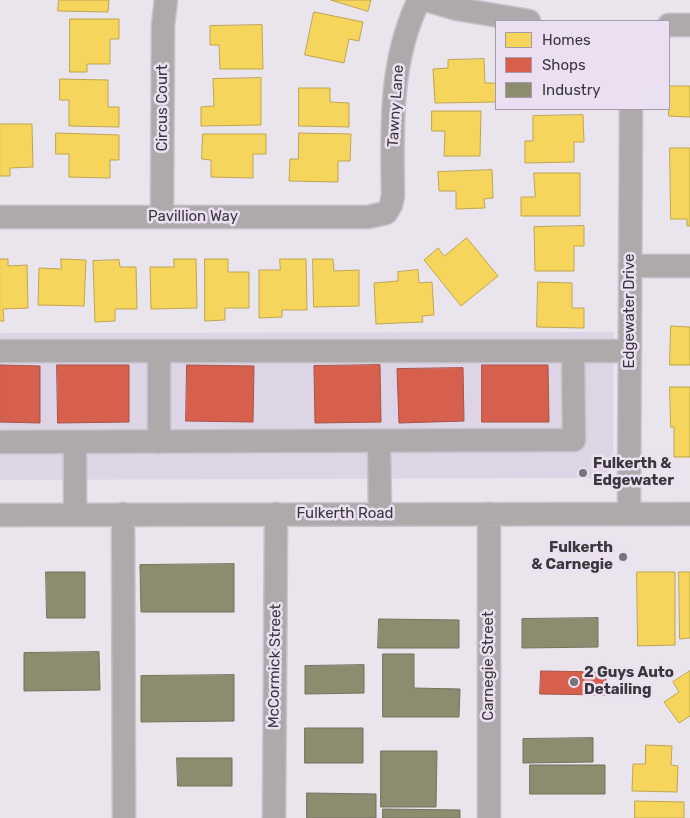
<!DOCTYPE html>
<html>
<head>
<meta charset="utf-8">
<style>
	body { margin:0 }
	#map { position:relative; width:690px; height:818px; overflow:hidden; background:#eae4ed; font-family:Rubik,sans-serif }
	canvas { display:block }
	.legend { position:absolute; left:495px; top:20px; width:175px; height:90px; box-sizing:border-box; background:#ebe0f1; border:1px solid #a49ca9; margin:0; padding:6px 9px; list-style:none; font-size:15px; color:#3a363d }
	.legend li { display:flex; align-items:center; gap:10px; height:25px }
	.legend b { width:25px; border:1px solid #a49ca9 }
</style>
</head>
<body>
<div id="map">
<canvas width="690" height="818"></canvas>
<ul class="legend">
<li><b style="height:14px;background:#f6d55c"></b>Homes</li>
<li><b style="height:14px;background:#d6604d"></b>Shops</li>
<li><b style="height:14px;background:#8c8c6e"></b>Industry</li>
</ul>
</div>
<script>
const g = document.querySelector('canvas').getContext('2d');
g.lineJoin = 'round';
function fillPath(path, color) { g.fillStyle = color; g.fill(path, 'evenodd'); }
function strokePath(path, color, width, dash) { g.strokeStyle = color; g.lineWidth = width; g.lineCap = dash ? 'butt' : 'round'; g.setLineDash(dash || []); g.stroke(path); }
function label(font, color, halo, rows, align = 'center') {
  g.font = font + ' Rubik,sans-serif'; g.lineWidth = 5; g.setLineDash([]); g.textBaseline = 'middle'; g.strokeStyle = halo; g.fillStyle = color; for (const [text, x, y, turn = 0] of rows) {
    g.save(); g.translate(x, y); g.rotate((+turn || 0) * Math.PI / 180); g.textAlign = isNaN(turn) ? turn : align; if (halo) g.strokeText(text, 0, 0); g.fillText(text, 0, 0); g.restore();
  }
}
fillPath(new Path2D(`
	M614 332 613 461 607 472 594 478 0 480V333Z`), '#ddd5e5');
const homes = new Path2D(`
	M59 0H109L108 12 58 11Z
	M331 0H371L368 11Z
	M314 12 363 22 359 41 349 39 344 63 305 55Z
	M70 19H119V39H110V64H87V72H70Z
	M262 25 263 69H220L219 45H210V26Z
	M484 59 485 83H496V102L435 103 433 69 448 68V60Z
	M261 78V125L201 126V107L214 106 213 79Z
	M60 79 108 80V107H119V127L69 126V100H60Z
	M669 86H690V117L669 116Z
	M299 88H330V102L349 103V127L299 126Z
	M432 111H481L480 156H444L445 131H432Z
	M583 115 584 142H574V162L525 163V141H533V116Z
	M0 124H32L33 167 10 168V176H0Z
	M56 133 119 135V160H110V178L69 177V154H56Z
	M299 133 351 134 350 161H338V182L289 181 290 159H298Z
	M203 134H266V154H253V178L211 177V160L202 159Z
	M670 148H690V226H687V219H671Z
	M492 170 493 198 484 199 485 208 456 209V191H439L438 172Z
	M534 173H580V216H521V197H535Z
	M584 226V246H574V271H535L534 227Z
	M467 238 498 276 461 306 424 260 438 248 444 256Z
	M0 259H8V266L27 265 28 308 3 309 4 321H0Z
	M61 259 86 260 84 306 38 305 39 268 61 269Z
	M174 259H196L197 308 151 309 150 267H174Z
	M205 259H228V272H249V308H225V320L205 321Z
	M280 259H306L307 310H282V317L259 318V270H280Z
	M313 259H333L334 271 359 270V306L314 307Z
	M119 260 120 267H136L137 309H115V321L95 322 93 261Z
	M418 270 419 283 432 282 434 315 422 316 423 322 376 324 374 283 398 281V272Z
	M538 282 572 283V308H584V328L537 327Z
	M671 326 690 327V365H670Z
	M670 387H690V457H674V427H671Z
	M637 572H675V645L638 646Z
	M679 572H690V638L680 639Z
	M690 671V716L679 723 664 702 679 692 673 682Z
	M646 745 672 746 671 765 678 766 677 792 632 791 633 764H645Z
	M635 801 684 802V818H635Z`);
fillPath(homes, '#f6d55c');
strokePath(homes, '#bea553', 1);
const shops = new Path2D(`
	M0 365 40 366V423L0 422Z
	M57 365H129V422L58 423Z
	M187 365 254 366 253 422 186 421Z
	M380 365 381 422 315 423 314 366Z
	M482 365H548L549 422H482Z
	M463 368 464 421 399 423 397 369Z
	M541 671 606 672V695L540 694Z`);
fillPath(shops, '#d6604d');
strokePath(shops, '#a75348', 1);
const industry = new Path2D(`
	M234 564V612H141L140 565Z
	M46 572H85V618H47Z
	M598 618V647L522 648V619Z
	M379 619 459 620V648H378Z
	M99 652 100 690 24 691V653Z
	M383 654H414V688L460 689 459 717H383Z
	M364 665V693L305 694V666Z
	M234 675V721L141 722V676Z
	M305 728H363V763H305Z
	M593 738V762L523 763V739Z
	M381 751H437L436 807H381Z
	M177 758H232V786H178Z
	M530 765H605V794H530Z
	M307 793 376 794V818H307Z
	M383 809 460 810V818H383Z`);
fillPath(industry, '#8c8c6e');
strokePath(industry, '#73725f', 1);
const minor = new Path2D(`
	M426 0 457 9 529 21
	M669 25H690
	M162 216 163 25 166 0
	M0 217H368L386 213 391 205 393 196C392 129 389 62 419 0
	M630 266H690
	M0 351H573
	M159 351V442
	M379 441 380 514
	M0 442 574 440 573 351H630
	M75 442V514
	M123 514 124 818
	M629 514 631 109
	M0 515 690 514
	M274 818 276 514
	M489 818V514`);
strokePath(minor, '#c6c2c9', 25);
strokePath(minor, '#aeaaac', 22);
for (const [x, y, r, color] of [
	[583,473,5,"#78737b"],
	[623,557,5,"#78737b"],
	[574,682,5,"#78737b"]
]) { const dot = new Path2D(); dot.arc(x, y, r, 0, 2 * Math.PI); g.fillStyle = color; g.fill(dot); strokePath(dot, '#ebe0f1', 2); }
label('15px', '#3a363d', '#ebe0f1', [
	["Tawny Lane",396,106,-86],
	["Circus Court",163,108,-90],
	["Pavillion Way",193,217],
	["Edgewater Drive",630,311,-90],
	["Fulkerth Road",345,514],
	["McCormick Street",275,666,-89],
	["Carnegie Street",489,666,-90]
]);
label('bold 15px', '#3a363d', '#ebe0f1', [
	["Fulkerth &",593,464],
	["Edgewater",593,481],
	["Fulkerth",613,548,"right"],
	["& Carnegie",613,565,"right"],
	["2 Guys Auto",584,673],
	["Detailing",584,690]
], 'left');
</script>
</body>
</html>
